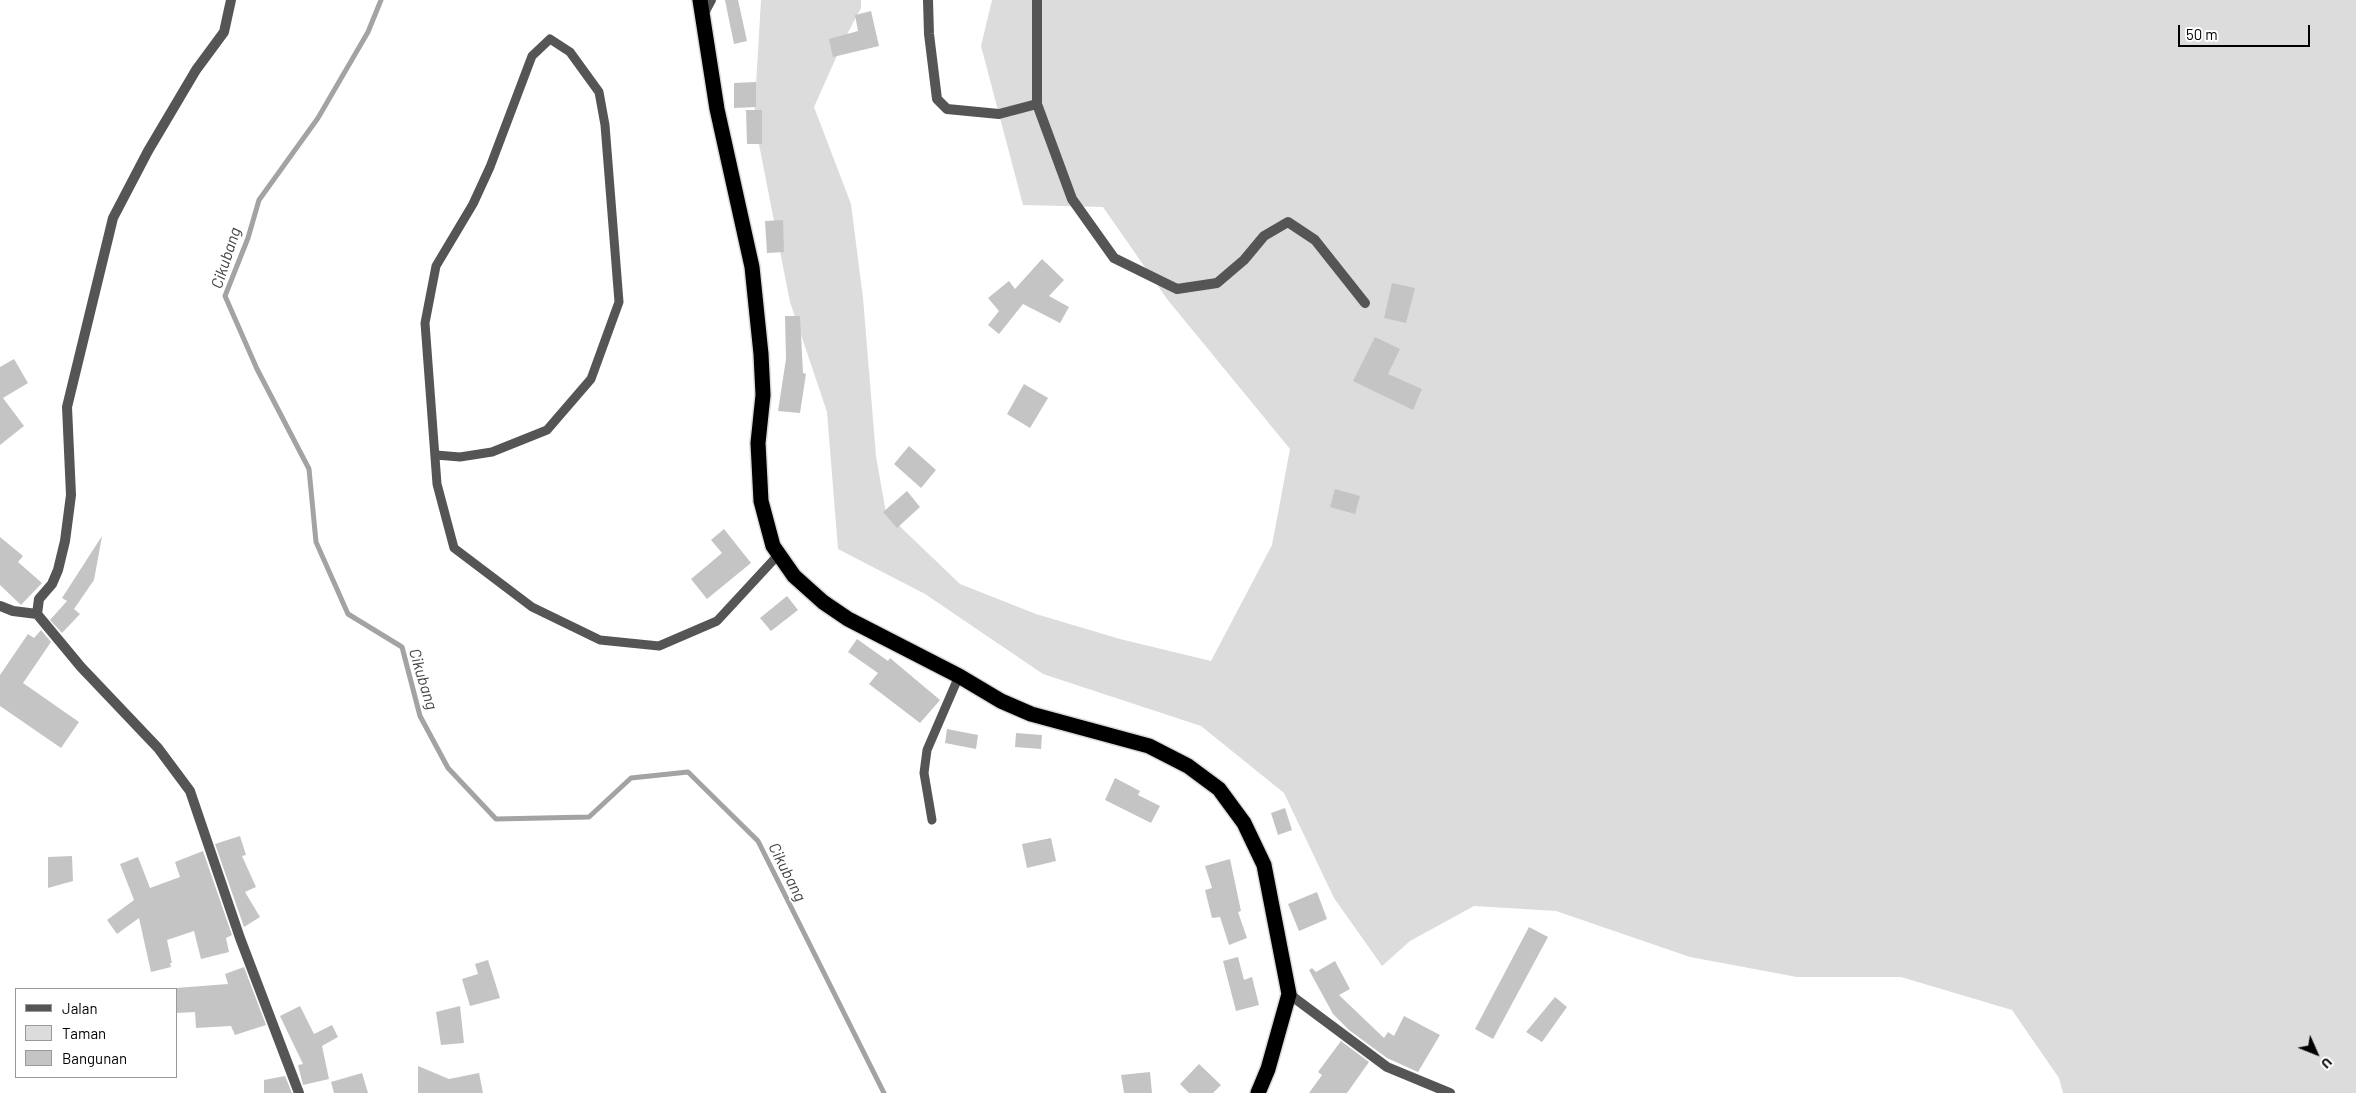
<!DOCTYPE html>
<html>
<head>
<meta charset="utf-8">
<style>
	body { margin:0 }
	#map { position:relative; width:2356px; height:1093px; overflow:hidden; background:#fff; font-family:Barlow,sans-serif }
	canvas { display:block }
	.legend { position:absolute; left:15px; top:988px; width:162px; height:90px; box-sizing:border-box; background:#fff; border:1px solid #999; margin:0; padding:6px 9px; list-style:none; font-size:15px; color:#000 }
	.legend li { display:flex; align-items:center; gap:10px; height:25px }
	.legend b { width:25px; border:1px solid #999 }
	.north { position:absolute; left:2291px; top:1028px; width:50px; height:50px; -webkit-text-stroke:4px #fff; paint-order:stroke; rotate:134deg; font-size:14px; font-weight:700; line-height:20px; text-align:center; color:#000 }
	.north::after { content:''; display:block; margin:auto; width:18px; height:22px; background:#000; clip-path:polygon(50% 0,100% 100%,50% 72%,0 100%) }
	.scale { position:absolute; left:2178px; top:25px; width:132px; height:22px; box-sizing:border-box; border:2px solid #000; border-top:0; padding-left:6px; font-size:15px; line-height:18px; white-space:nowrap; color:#000; -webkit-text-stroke:4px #fff; paint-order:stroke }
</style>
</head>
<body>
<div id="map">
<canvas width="2356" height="1093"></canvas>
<ul class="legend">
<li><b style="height:6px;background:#555"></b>Jalan</li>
<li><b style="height:14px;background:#dcdcdc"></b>Taman</li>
<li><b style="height:14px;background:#c4c4c4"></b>Bangunan</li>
</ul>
<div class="north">U</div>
<div class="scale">50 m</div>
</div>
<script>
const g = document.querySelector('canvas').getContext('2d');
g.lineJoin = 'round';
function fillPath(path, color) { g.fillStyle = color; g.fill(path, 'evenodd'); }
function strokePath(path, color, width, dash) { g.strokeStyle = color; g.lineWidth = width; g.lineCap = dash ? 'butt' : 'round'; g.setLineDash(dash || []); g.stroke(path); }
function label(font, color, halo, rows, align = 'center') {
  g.font = font + ' Barlow,sans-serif'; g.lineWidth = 4; g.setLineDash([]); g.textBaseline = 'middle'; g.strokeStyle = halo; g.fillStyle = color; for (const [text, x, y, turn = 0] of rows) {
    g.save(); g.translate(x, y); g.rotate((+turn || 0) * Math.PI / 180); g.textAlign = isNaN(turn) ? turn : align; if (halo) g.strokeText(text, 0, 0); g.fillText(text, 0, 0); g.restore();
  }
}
fillPath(new Path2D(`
	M761 0H861V8L844 40 814 107 851 204 863 298 876 456 886 513 960 584 1036 614 1120 639 1211 661 1272 545 1290 449 1167 299 1103 207 1023 205 981 46 992 0H2356V1093H2063L2059 1078 2012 1010 1901 977H1797L1690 957 1556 911 1474 906 1410 941 1382 966 1334 898 1284 793 1201 726 1043 674 925 594 838 549 827 412 790 302 754 119Z`), '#dcdcdc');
strokePath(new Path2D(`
	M381 0 368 32 318 118 259 200 248 238 225 296 257 369 309 469 316 542 348 614 402 647 420 716 448 768 496 819 589 817 631 778 688 772 758 841 884 1093`), '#a3a3a3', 5);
fillPath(new Path2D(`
	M725 0H738L747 41 734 44Z
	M871 11 879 46 833 57 829 39 858 31 855 15Z
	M756 82V107L734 108V83Z
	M746 110H762V144H747Z
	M783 220 784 252 767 253 765 221Z
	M1042 259 1064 280 1049 296 1069 307 1060 323 1023 304 999 334 988 325 999 311 988 298 1009 281 1015 289Z
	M1392 283 1415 288 1406 323 1384 318Z
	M785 316H800L803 373 806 374 800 413 778 411 786 359Z
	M1375 337 1400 349 1388 374 1422 389 1413 410 1353 381Z
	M14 359 28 383 3 398 24 426 0 445V367Z
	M1024 384 1048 398 1030 428 1007 414Z
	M909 446 936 470 921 488 894 464Z
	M1335 489 1360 496 1355 514 1330 507Z
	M907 491 920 507 897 528 883 512Z
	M724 529 751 563 707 599 691 579 722 553 711 540Z
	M102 536 94 580 74 609 80 614 62 633 50 620 67 601 62 598Z
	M0 537 23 556 18 562 42 583 21 605 0 585Z
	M787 596 798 610 771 631 760 618Z
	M41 630 51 642 23 683 79 722 61 748 0 706V675L28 634 34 638Z
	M857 639 888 661 890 658 940 700 920 723 869 684 878 673 848 652Z
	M947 729 978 735 976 749 945 743Z
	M1016 733 1042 735 1041 749 1015 747Z
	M1115 778 1140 791 1138 795 1160 806 1151 823 1105 800Z
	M1285 808 1292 830 1278 835 1271 813Z
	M240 836 246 855 242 856 256 887 245 892 260 917 244 927 215 844Z
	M1051 838 1056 861 1027 868 1022 844Z
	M203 851 232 935 226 938 229 952 201 959 194 931 167 940 172 963H170L171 967 151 972 139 918 117 934 107 920 134 900 120 864 138 857 150 888 180 877 175 862Z
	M72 856 73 881 48 888V857Z
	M1230 859 1241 911 1238 912 1247 938 1229 945 1220 917 1212 918 1205 890 1212 888 1205 866Z
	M1317 892 1327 919 1299 931 1288 904Z
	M1529 927 1548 937 1493 1039 1475 1029Z
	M1238 957 1244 980 1252 977 1259 1005 1236 1011 1223 961Z
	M488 960 500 998 470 1006 462 979 478 974 475 964Z
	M1335 961 1350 989 1339 995 1384 1038 1388 1032 1394 1036 1404 1016 1440 1035 1418 1072 1387 1058 1349 1030 1333 1014 1309 970 1312 968 1316 972Z
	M244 967 266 1025 235 1035 231 1026 196 1028 195 1012 176 1013V988L228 984 225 974Z
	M1555 997 1567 1007 1542 1042 1526 1032Z
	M300 1006 314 1034 332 1025 338 1037 322 1046 329 1079 303 1085 298 1065 303 1064 280 1016Z
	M460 1006 464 1043 441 1045 436 1012Z
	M1341 1041 1369 1062 1347 1093H1309L1322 1075 1318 1072Z
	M1199 1064 1221 1085 1213 1093H1189L1180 1084Z
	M418 1066 449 1079 479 1073 483 1093H418Z
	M1150 1072 1152 1093H1124L1121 1075Z
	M362 1073 368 1093H334L331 1082Z
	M285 1076 292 1093H264V1080Z`), '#c4c4c4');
const highway = new Path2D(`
	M700 0 717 109 752 267 761 354 763 395 758 443 761 501 773 546 794 576 823 602 848 619 959 676 1001 701 1031 714 1149 746 1188 766 1219 789 1244 823 1264 865 1289 994 1268 1069 1258 1093`);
strokePath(highway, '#dbdbdb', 18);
strokePath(new Path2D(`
	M436 455 460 457 492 452 547 430 591 379 619 302 605 125 599 92 570 52 550 39 532 56 490 167 473 204 436 266 425 323 437 484 454 548 532 607 600 640 659 646 717 621 779 554
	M932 820 924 773 927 750 959 676`), '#555', 9);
strokePath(new Path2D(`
	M928 0 929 34 937 99 947 109 999 114 1037 104V0
	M703 15 711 0
	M1037 104 1072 199 1114 258 1177 289 1217 283 1244 260 1264 236 1288 222 1315 240 1365 303
	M0 606 13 611 37 614 81 667 158 748 190 791 240 938 299 1093
	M37 614 39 599 52 584 58 570 65 541 71 495 67 407 113 218 148 151 196 70 224 32 231 0
	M1289 994 1387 1067 1450 1093`), '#555', 10);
strokePath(highway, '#000', 15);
label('italic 16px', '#444', '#fff', [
	["Cikubang",226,258,-72],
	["Cikubang",423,679,73],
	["Cikubang",787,872,63]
]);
</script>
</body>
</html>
